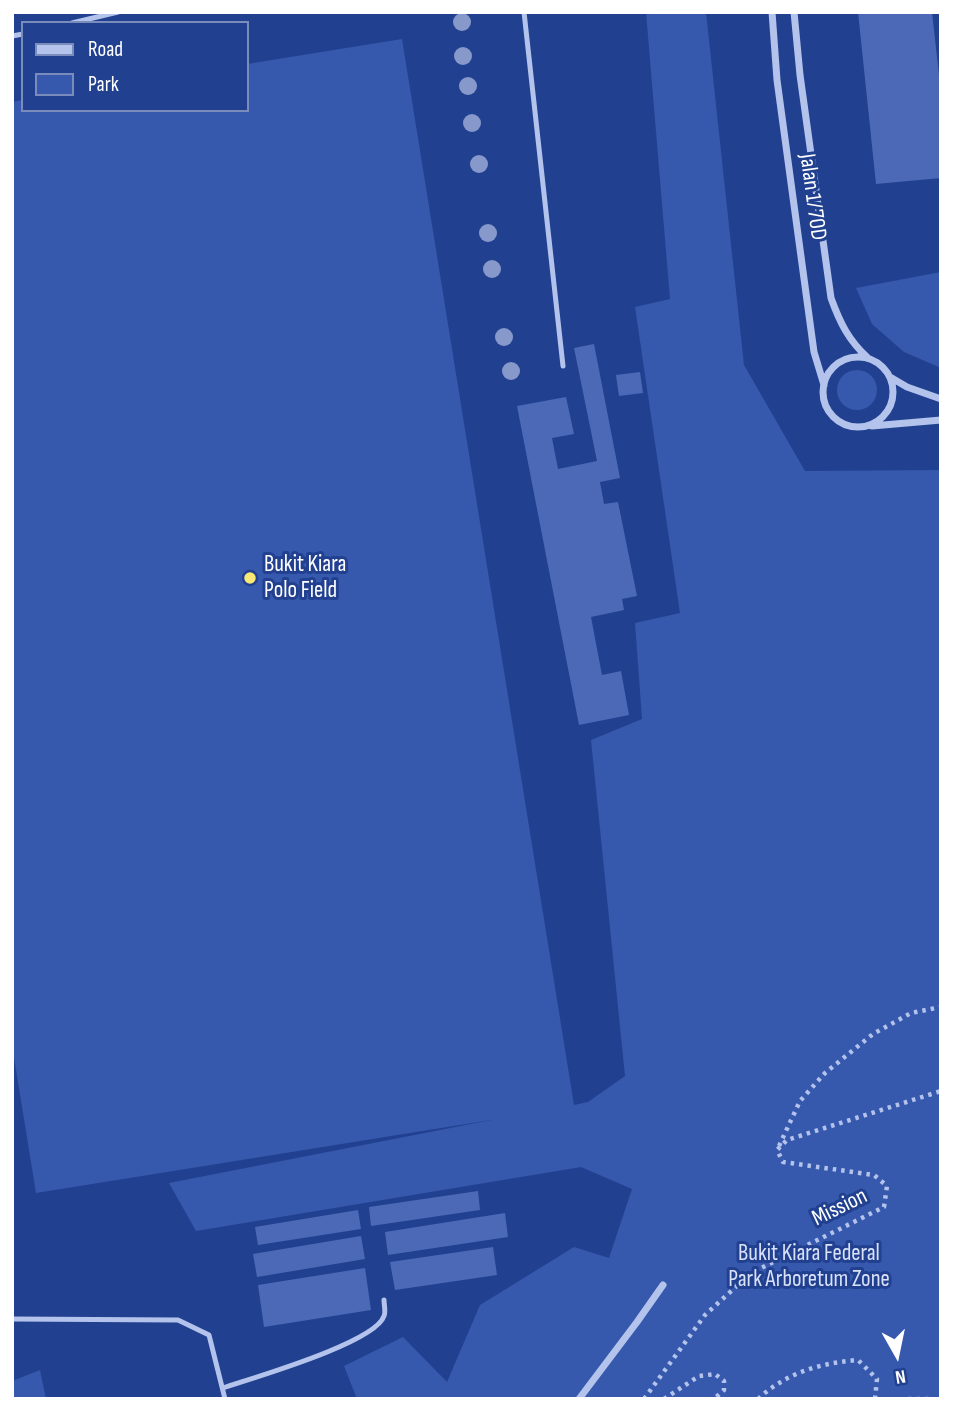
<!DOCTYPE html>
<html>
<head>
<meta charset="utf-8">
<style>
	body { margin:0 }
	#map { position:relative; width:953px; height:1411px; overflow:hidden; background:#224090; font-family:"Sofia Sans Condensed",sans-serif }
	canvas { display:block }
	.frame { position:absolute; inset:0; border:14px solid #fff; pointer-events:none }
	.legend { position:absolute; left:21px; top:21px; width:228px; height:91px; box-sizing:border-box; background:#224090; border:2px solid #7a8cbc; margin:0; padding:9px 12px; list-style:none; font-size:21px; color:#fff }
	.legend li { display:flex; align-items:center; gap:14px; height:35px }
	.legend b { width:35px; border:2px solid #7a8cbc }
	.north { position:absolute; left:862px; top:1320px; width:70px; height:70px; -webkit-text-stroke:5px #224090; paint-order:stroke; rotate:171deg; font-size:19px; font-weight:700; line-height:28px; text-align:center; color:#fff }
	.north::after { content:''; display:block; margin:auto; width:24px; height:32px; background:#fff; clip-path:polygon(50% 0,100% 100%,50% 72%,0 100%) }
</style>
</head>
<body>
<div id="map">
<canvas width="953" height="1411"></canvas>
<div class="frame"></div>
<ul class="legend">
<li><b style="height:9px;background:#b3c3ec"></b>Road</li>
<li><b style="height:19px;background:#3658ad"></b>Park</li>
</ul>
<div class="north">N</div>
</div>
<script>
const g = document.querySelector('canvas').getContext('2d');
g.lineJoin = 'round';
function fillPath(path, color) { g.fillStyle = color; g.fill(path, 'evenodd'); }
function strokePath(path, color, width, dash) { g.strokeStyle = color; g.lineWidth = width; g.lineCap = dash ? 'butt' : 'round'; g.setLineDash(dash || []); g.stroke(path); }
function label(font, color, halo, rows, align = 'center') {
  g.font = font + ' "Sofia Sans Condensed",sans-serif'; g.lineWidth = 6; g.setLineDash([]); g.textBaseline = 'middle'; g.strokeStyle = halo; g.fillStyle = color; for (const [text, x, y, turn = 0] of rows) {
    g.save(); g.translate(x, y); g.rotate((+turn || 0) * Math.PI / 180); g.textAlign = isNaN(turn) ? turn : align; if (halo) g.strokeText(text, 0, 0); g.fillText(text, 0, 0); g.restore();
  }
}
fillPath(new Path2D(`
	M646 12H706L744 365 805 471 941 470V1399H357L344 1366 403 1337 447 1382 480 1305 574 1247 609 1258 632 1189 581 1167 196 1231 169 1183 491 1120 36 1193 12 1045V102L23 100V110H247V64L402 39 574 1105 588 1102 625 1076 591 740 642 719 635 623 680 613 635 307 670 299Z
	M941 272V368L904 352 872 324 856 288Z
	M837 390a20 20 0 1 1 40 0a20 20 0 1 1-40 0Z
	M40 1370 46 1399H12V1381Z`), '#3658ad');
fillPath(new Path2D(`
	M858 12H932L941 93V178L876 184Z
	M594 344 620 478 600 482 604 504 618 502 637 596 622 599 624 610 591 617 602 675 621 671 629 715 579 725 517 406 566 397 574 434 552 438 558 469 597 461 574 348Z
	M640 372 643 393 619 396 616 375Z
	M478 1191 480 1210 371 1226 369 1207Z
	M358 1210 361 1229 258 1245 255 1227Z
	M505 1213 508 1237 388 1255 385 1232Z
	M361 1236 365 1259 257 1277 253 1254Z
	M493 1247 497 1275 395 1290 390 1262Z
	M365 1268 371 1310 264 1327 258 1285Z`), '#4b69b7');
strokePath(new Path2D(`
	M779 1146 800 1101 825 1073 873 1034 911 1013 941 1007
	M644 1399 705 1315 751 1273 884 1207 887 1186 874 1175 783 1162 777 1150 787 1140 941 1091
	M664 1399 699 1376 715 1374 724 1381V1390L714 1399
	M758 1399C786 1373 820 1363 858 1360L877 1379 875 1399
	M908 1399H929`), '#b3c3ec', 4.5, [3.5, 5]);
strokePath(new Path2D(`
	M524 12 563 366
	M72 23 118 12
	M12 36 23 34
	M12 1319 178 1320 209 1335 225 1399
	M223 1388C252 1378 375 1343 384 1316 386 1312 384 1305 384 1300`), '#b3c3ec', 5);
strokePath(new Path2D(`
	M772 12 777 80 814 352 824 385
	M794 12 800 75 831 298C840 323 849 341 868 358
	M823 392a35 35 0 1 1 70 0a35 35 0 1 1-70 0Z
	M890 377 907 387 941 399
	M872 426 941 420
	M579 1399 637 1322 663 1285`), '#b3c3ec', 7);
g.fillStyle = '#8799ca';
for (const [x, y] of [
	[462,22],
	[463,56],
	[468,86],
	[472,123],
	[479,164],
	[488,233],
	[492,269],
	[504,337],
	[511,371]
]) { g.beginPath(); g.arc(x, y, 9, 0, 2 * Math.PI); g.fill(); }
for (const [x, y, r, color] of [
	[250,578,7,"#f8e876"]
]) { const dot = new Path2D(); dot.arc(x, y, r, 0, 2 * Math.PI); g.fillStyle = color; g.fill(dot); strokePath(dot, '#224090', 2.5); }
label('23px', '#fff', '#224090', [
	["Jalan 1/70D",812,197,82],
	["Mission",840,1208,-26]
]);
label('23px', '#fff', '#224090', [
	["Bukit Kiara",264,565],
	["Polo Field",264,591]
], 'left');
label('23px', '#d9e2f9', '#224090', [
	["Bukit Kiara Federal",809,1254],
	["Park Arboretum Zone",809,1280]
]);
</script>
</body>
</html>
